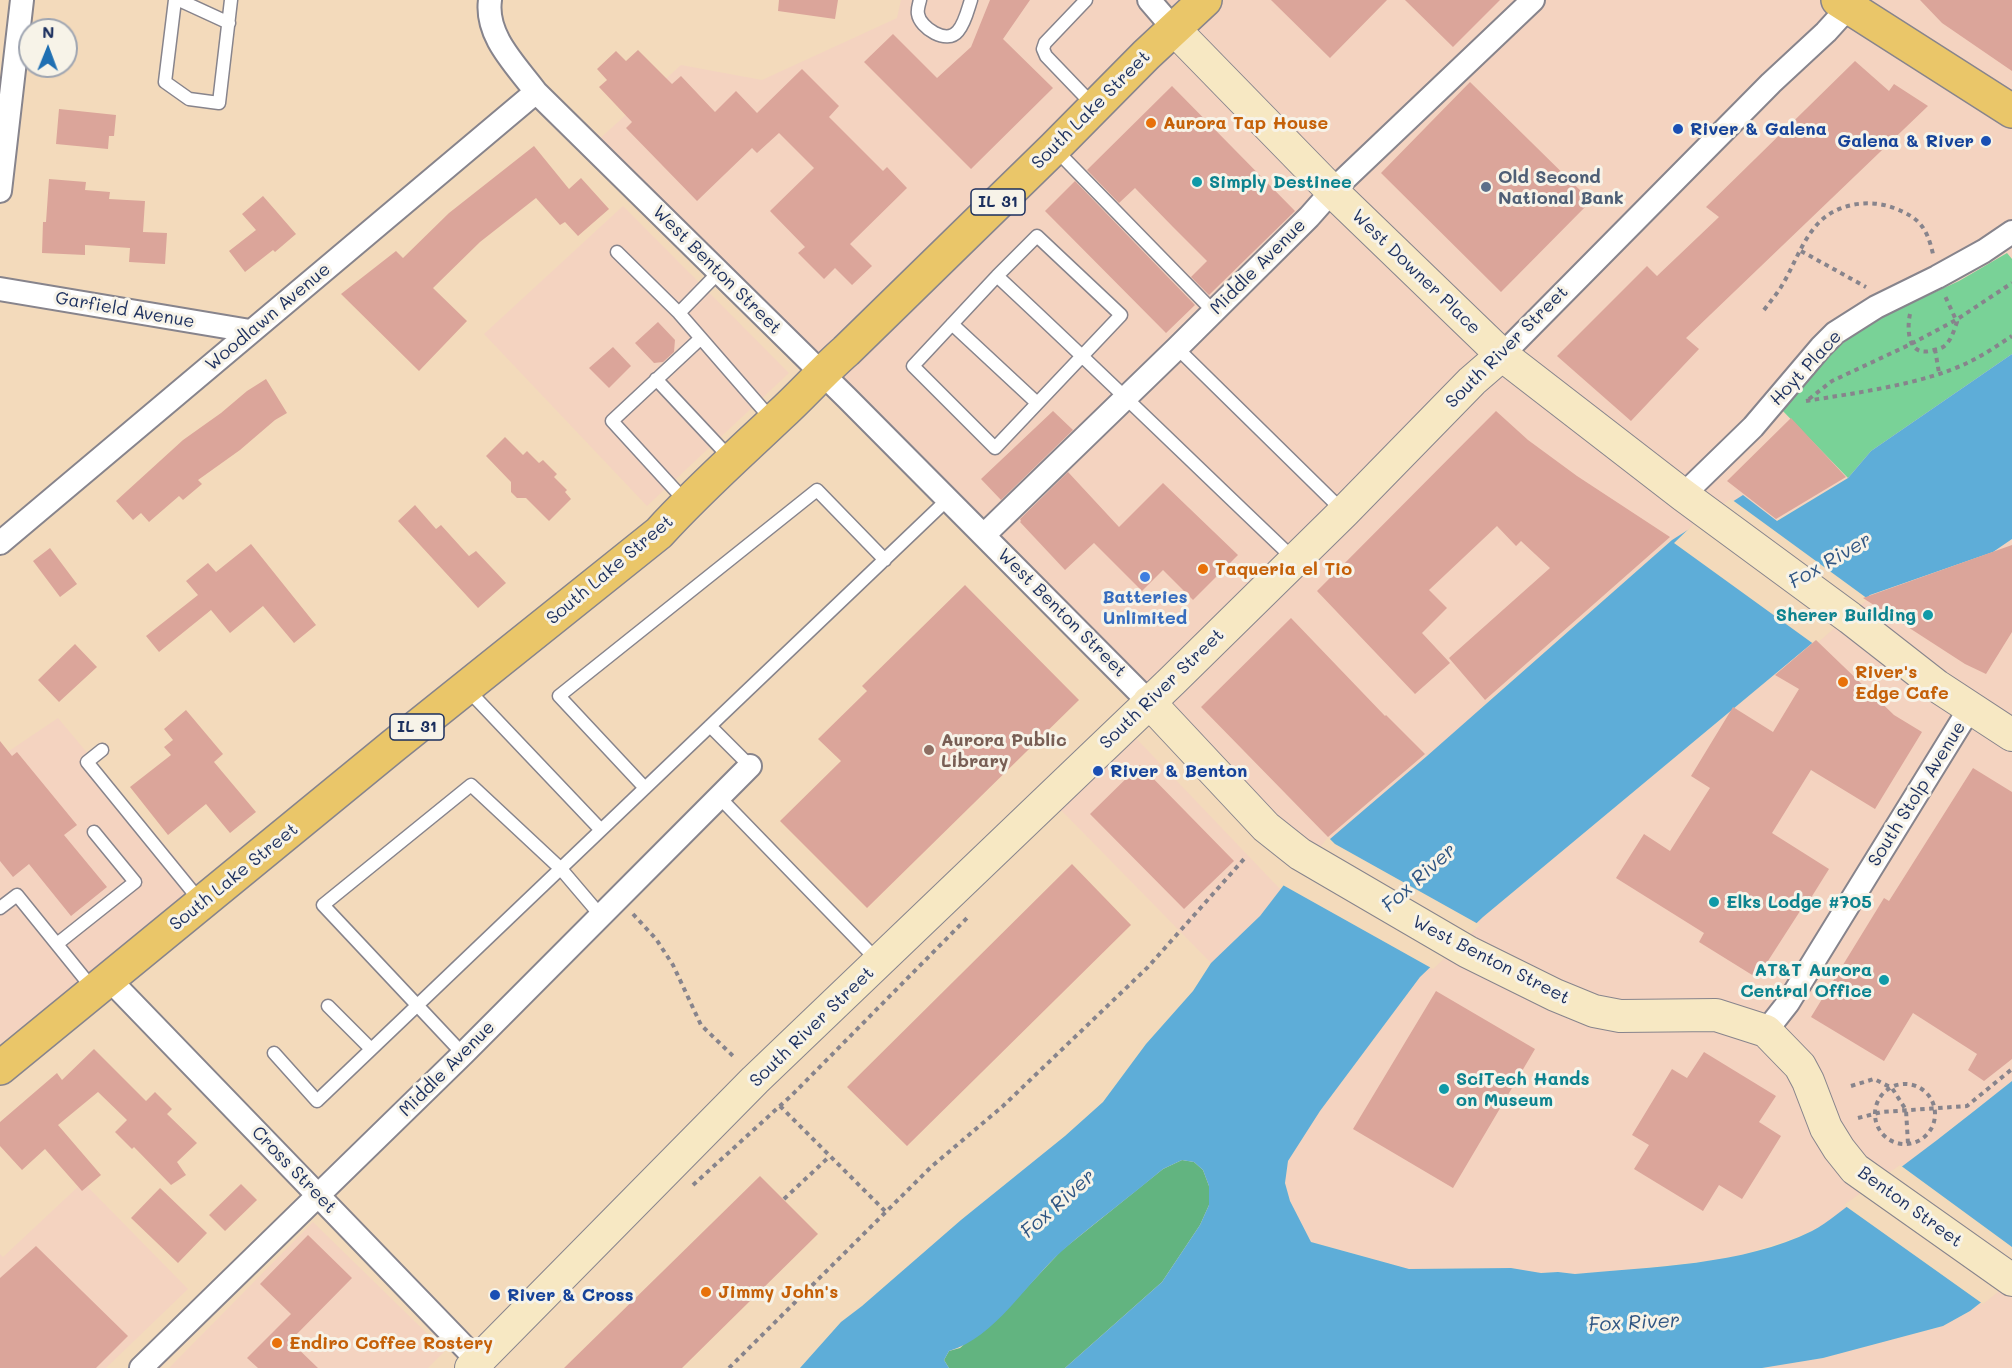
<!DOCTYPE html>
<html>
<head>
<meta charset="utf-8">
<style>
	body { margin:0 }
	#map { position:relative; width:2012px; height:1368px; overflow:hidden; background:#f3dabb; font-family:Mali,sans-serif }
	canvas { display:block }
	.north { position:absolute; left:18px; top:18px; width:60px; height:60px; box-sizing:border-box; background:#f7f3e8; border:2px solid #9fa5b1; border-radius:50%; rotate:1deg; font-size:16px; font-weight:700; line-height:24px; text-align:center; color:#1b2f5e }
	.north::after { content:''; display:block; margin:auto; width:21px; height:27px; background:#1f6fb2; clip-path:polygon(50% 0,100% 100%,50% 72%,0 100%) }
</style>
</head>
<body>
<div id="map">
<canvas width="2012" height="1368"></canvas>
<div class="north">N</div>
</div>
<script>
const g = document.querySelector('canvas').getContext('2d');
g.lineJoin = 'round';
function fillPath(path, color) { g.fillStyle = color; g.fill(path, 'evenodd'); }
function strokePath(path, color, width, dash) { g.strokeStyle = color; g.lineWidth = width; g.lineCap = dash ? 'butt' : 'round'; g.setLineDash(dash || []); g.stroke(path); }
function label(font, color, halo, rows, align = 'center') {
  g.font = font + ' Mali,sans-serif'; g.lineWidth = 6; g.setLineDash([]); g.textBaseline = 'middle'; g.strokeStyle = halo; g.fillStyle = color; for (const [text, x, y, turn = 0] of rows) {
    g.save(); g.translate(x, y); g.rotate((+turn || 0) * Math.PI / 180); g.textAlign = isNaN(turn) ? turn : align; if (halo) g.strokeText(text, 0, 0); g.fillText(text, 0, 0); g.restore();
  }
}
fillPath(new Path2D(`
	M901 0H2012V354L1871 451 1848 478 1776 521 1743 496 1672 540 1488 702 1317 857 597 141 681 65 762 80 897 18Z
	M623 206 789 373 647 506 484 334Z
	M2012 539V1081L1905 1165 1828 1222 1811 1231 1792 1239 1741 1255 1707 1261 1635 1269 1575 1274 1558 1272 1541 1273 1511 1268 1409 1269 1311 1242 1290 1201 1285 1183 1288 1161 1320 1111 1420 977 1483 917 1870 595 1993 552Z
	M58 718 199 886 0 1044V757Z
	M1131 733 1281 890 1260 916 1211 963 1057 806Z
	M83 1182 188 1289 106 1368H0V1254L3 1257Z
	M313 1222 445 1351 428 1368H169Z
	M2012 1278V1368H1762L1823 1358 1943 1326 1970 1311Z`), '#f4d3c0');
fillPath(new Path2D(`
	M2007 253 2012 259V354L1871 451 1848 478 1780 408 1831 352 1862 329 1898 309 1959 281Z`), '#79d297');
fillPath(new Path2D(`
	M1182 1160 1194 1162 1203 1170 1209 1186V1205L1200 1225 1162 1282 1065 1368H949L944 1360 949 1351 960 1348 1017 1298 1061 1251 1163 1169Z`), '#62b480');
fillPath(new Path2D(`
	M2012 354V539L1993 552 1870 595 1483 917 1420 977 1320 1111 1288 1161 1285 1183 1290 1201 1311 1242 1409 1269 1511 1268 1541 1273 1558 1272 1575 1274C1650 1267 1744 1265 1812 1231 1829 1222 1844 1208 1860 1197 1912 1160 1962 1121 2012 1081V1278L1970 1311 1943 1326 1823 1358 1762 1368H1065L1162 1282 1200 1225 1209 1205V1186L1203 1170 1194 1162 1182 1160 1163 1169C1130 1197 1095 1222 1062 1251 1027 1282 995 1338 949 1351L944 1360 949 1368H800L841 1322 862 1306 961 1220 1065 1136 1103 1102 1146 1044 1193 991 1211 963 1260 916 1290 877 1317 857 1330 839 1427 756 1672 540 1743 495 1777 521 1848 478 1871 451Z`), '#5eadd8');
fillPath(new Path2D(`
	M1731 499 1868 599 1815 645 1674 543 1699 519Z
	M1328 837 1335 844 1480 925 1433 969 1281 884 1288 875 1315 854Z
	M1900 1165 2012 1247V1281L1983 1304 1844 1205Z`), '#f3dabb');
fillPath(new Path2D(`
	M779 0H838L835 19 778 11Z
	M990 0H1030L1003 39 1053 88 971 169 864 62 893 34 937 78 971 47Z
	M1271 0H1387L1330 58Z
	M1405 0H1500L1453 47Z
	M1920 0H2012V71L1942 23Z
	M638 50 672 84 681 76 715 112 736 91 757 113 802 69 839 106 829 117 883 171 887 167 907 188 850 244 872 266 852 285 835 268 824 279 798 253 805 247 770 211 814 168 779 133 757 153 752 148 697 201 626 128 632 122 599 87 607 80 597 69 616 51 626 61Z
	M1855 61 1889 91 1894 84 1928 106 1686 338 1699 349 1631 421 1557 356 1647 266 1657 276 1719 217 1706 207Z
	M1470 82 1591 201 1501 292 1381 173Z
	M1172 86 1295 211 1209 295 1191 277 1207 261 1173 227 1135 188 1119 203 1087 170Z
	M59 109 116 115 114 136H109L108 149 56 144Z
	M534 146 569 189 581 178 609 209 578 236 565 222 560 225 536 198 480 242 433 288 467 321 419 371 341 294 396 251 403 258 449 213Z
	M49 179 86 182 85 190 110 192 109 199 145 201 143 232 167 233 165 264 129 262 130 248 85 245V255L42 253 43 222H46Z
	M1075 181 1195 305 1166 333 1045 211Z
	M263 196 296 234 275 252 273 250 245 272 229 251 256 230 242 214Z
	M658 322 675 340 674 352 663 362 654 363 635 343Z
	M613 347 631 366 609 388 589 368Z
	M266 379 287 413 275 420 240 450 198 480 202 484 183 500 179 496 149 522 141 513 133 520 116 501 183 440 221 413 247 391Z
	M1053 411 1073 430 1001 500 981 479Z
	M1496 411 1528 440 1577 476 1670 537 1485 700 1449 658 1550 568 1521 541 1516 546 1497 526 1429 590 1447 608 1422 633 1450 663 1415 694 1317 591Z
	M1791 418 1846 477 1776 519 1727 481Z
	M505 437 523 455 527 451 539 463 543 460 557 474 554 477 567 490 565 492 571 499 549 521 526 498H517L511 492V482L486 456Z
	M1068 472 1119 527 1163 483 1238 555 1193 600 1163 570 1142 591 1094 543 1065 570 1020 522 1021 521 1020 519Z
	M415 505 436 529 441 525 469 556 476 551 506 583 478 608 398 521Z
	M251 544 316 625 294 643 263 606 230 633 211 610 159 652 146 636 198 595 186 581 208 563 216 572Z
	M2012 545V632L1986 674 1965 664 1863 598Z
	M50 548 77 584 60 597 33 561Z
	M965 585 1079 700 867 908 780 821 841 761 818 739 867 691 862 686Z
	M1291 618 1385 716 1386 715 1425 754 1328 837 1201 707Z
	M1816 640 1894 715 1922 732 1875 809 1811 770 1772 833 1829 869 1804 909 1802 908 1757 978 1699 942 1704 933 1616 878 1644 834 1670 851 1710 788 1691 776 1733 707 1773 732 1799 689 1775 675Z
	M75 644 97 667 59 702 38 680Z
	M186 710 223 754 214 762 256 812 230 833 206 804 168 835 130 787 171 755 164 747 173 740 164 729Z
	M0 741 12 756 17 752 77 825 64 835 107 887 71 916 29 864 13 877 0 861Z
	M1140 765 1234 861 1184 909 1090 814Z
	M1973 768 2012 792V1059L1984 1081 1968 1070 1977 1054 1913 1013 1884 1061 1811 1017 1884 898 1889 901Z
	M1072 864 1131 925 907 1146 847 1087Z
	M1436 991 1535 1049 1453 1188 1353 1129Z
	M94 1049 146 1101 155 1092 172 1109 167 1114 197 1143 177 1162 186 1175 171 1185 134 1147 132 1149 115 1132 127 1120 98 1092 58 1125 101 1175 82 1191 45 1149 22 1170 0 1146V1122L57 1073 62 1080Z
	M1704 1052 1776 1096 1759 1122 1781 1136 1742 1199 1719 1185 1703 1211 1634 1169 1649 1145 1632 1135 1672 1069 1687 1078Z
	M760 1176 818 1234 682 1368H564Z
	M241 1184 257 1200 225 1231 209 1215Z
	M160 1188 207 1233 178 1263 131 1218Z
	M308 1235 352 1278 290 1341 318 1368H258L247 1358 291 1314 260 1284Z
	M36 1246 128 1336 96 1368H0V1278Z`), '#dba59a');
const lane = new Path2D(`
	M175 0 165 82 189 99 219 103 231 0
	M179 0 229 23
	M920 0C919 4 917 10 918 14 920 28 947 45 958 31 965 23 968 9 971 0
	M1086 0 1045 43 1043 49 1046 56 1094 106
	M1055 149 1213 311
	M617 252 679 313 719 272
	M997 276 1037 236 1121 315 995 448 913 366 997 276C1097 369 1195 465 1295 560
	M679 313 773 421
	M952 324 1037 403
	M1177 348 1343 511
	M656 379 731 459
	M687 503 612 421 701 338
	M468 690 601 830
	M710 726 750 766
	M102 750 87 762 201 902
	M645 788 559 696 817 490 885 560
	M719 797 878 961
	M0 908 17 895 93 989
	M57 944 135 882 94 832
	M328 1006 371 1049
	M274 1053 317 1101 948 499
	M463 1054 323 905 471 785 561 869 601 916`);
const street = new Path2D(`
	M490 0C485 36 516 65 536 92L847 398 1149 702
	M1149 0 1174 29
	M0 191 22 0
	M0 289 250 331
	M1502 355 1771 83 1826 32 1855 0
	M1683 495 1753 427 1821 347 1835 333 1876 307 1937 277 1984 251 2012 232
	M984 535 1177 348 1309 217 1332 191 1533 0
	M0 543 536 92
	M109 979 478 1361
	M1766 1031 1788 1003 1970 708
	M141 1368 463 1054 750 766`);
const secondary = new Path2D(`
	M1174 29 1332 191 1502 355 1683 495 1850 618 1937 686 2012 735
	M1149 702 1266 827 1300 854 1468 952 1555 995 1594 1011 1620 1016 1716 1015 1766 1031 1800 1066 1808 1081 1826 1128 1839 1149 1855 1169 2012 1280
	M471 1368 755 1080 1172 681 1344 512 1472 381 1502 355`);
const primary = new Path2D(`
	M1838 0 2012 111
	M0 1068 393 746 659 533C697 491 739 454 780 415 803 394 823 371 846 351L1054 148 1146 55 1205 0`);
strokePath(lane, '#87848c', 15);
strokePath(street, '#87848c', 26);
strokePath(secondary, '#87848c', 34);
strokePath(primary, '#87848c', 36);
strokePath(new Path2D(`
	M1801 251 1866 287
	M1764 310C1770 302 1776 295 1781 287 1793 268 1800 245 1815 227 1833 204 1868 198 1894 208 1920 218 1927 228 1933 254
	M1910 314C1907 328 1907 356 1930 351 1933 350 1940 349 1943 347 1951 342 1954 330 1957 322L1945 296
	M1935 349 1939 373
	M1809 399 1832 381 1911 344 1956 320 2012 283
	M1806 401C1855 393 1925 384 1969 362 1984 355 1998 345 2012 336
	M633 914 656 939 673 965 701 1025 733 1056
	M1875 1114a30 30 0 1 1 60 0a30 30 0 1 1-60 0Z
	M1851 1086 1874 1079 1892 1088 1906 1110 1908 1144
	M780 1106 887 1213
	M1858 1118 1882 1112 1967 1106 2012 1069
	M693 1185 792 1095 967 918
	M784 1199 830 1156
	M729 1368 931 1167 1003 1106 1148 967 1244 859`), '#87848c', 4, [4.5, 4.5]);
strokePath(lane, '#fff', 12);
strokePath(street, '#fff', 22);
strokePath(secondary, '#f7e8c3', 32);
strokePath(primary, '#eac669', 33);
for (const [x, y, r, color] of [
	[1151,123,6,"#e8710a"],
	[1678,129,6,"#1a4fb4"],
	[1986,141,6,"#1a4fb4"],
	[1197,182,6,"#0f9aa8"],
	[1486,187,6,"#5c6f8a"],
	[1203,569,6,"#e8710a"],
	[1145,577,6,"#3f7fe0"],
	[1928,615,6,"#0f9aa8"],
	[1843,682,6,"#e8710a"],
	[929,750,6,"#8d6e63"],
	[1098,771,6,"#1a4fb4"],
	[1714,902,6,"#0f9aa8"],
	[1884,980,6,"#0f9aa8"],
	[1444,1089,6,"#0f9aa8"],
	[706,1292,6,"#e8710a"],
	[495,1295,6,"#1a4fb4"],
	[277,1343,6,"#e8710a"]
]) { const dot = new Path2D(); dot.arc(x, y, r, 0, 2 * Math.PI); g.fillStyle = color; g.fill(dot); strokePath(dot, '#f7f3e8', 2); }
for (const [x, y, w] of [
	[998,202,54],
	[417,727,54]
]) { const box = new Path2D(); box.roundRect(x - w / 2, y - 13, w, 26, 4.5); g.fillStyle = '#f7f3e8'; g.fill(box); strokePath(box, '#1b2f5e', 1.5); }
label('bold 16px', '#1b2f5e', null, [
	["IL 31",998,202],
	["IL 31",417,727]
]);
label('18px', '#1b2f5e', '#f7f3e8', [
	["South Lake Street",1091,110,-45],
	["Middle Avenue",1258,267,-45],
	["West Benton Street",717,270,45],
	["West Downer Place",1416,272,44],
	["Garfield Avenue",125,310,10],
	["Woodlawn Avenue",268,317,-40],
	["South River Street",1507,347,-45],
	["Hoyt Place",1806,368,-47],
	["South Lake Street",610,570,-40],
	["West Benton Street",1062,613,45],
	["South River Street",1162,689,-44],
	["South Stolp Avenue",1917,794,-58],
	["South Lake Street",234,877,-39],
	["West Benton Street",1491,960,27],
	["South River Street",812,1027,-44],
	["Middle Avenue",447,1069,-45],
	["Cross Street",294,1170,46],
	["Benton Street",1910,1207,36]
]);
label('bold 18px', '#c56008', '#f7f3e8', [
	["Aurora Tap House",1163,123],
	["Taqueria el Tio",1215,569],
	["River's",1855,672],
	["Edge Cafe",1855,693],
	["Jimmy John's",718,1292],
	["Endiro Coffee Rostery",289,1343]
], 'left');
label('bold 18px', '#164399', '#f7f3e8', [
	["River & Galena",1690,129],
	["Galena & River",1974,141,"right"],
	["River & Benton",1110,771],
	["River & Cross",507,1295]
], 'left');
label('bold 18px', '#4e5e75', '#f7f3e8', [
	["Old Second",1498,177],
	["National Bank",1498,198]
], 'left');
label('bold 18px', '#0d838f', '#f7f3e8', [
	["Simply Destinee",1209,182],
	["Sherer Building",1916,615,"right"],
	["Elks Lodge #705",1726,902],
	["AT&T Aurora",1872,970,"right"],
	["Central Office",1872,991,"right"],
	["SciTech Hands",1456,1079],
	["on Museum",1456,1100]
], 'left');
label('bold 18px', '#366cbe', '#f7f3e8', [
	["Batteries",1145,597],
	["Unlimited",1145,618]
]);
label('bold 18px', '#785e54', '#f7f3e8', [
	["Aurora Public",941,740],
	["Library",941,761]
], 'left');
label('italic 20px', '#2f5583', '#f7f3e8', [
	["Fox River",1830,561,-30],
	["Fox River",1419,878,-42],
	["Fox River",1058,1204,-42],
	["Fox River",1634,1323,-3]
]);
</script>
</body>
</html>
